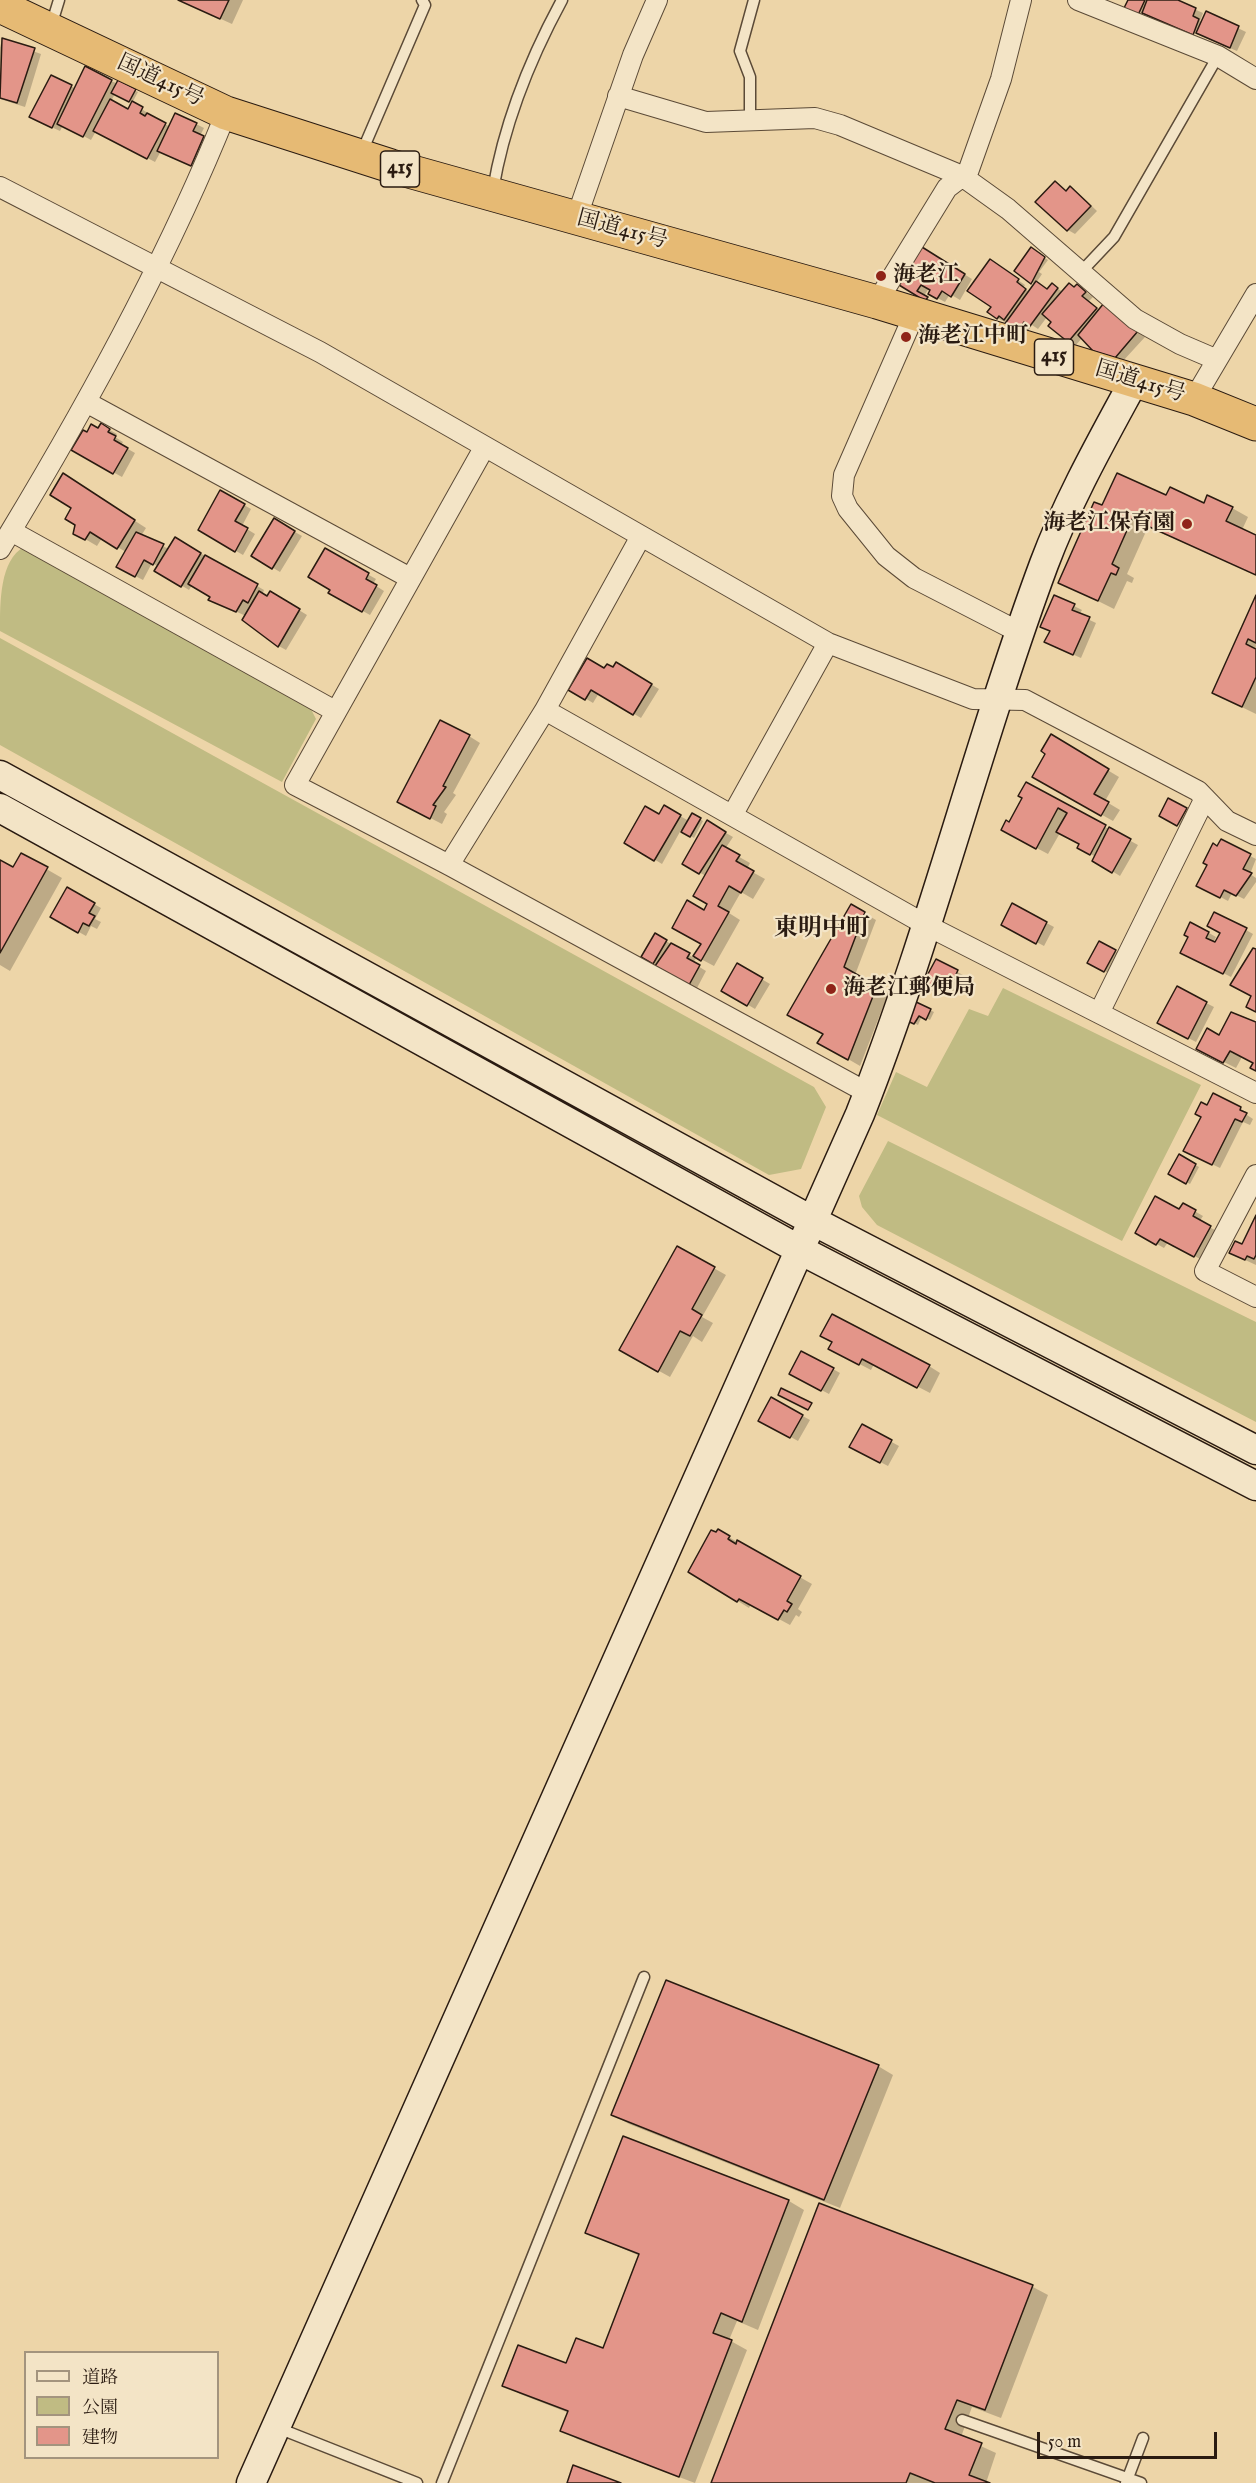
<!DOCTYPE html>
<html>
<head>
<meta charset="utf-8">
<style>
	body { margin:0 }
	#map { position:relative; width:1256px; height:2483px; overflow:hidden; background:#edd5a8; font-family:"IM FELL English","Noto Serif JP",serif }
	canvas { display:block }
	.legend { position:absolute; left:24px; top:2351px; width:195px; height:108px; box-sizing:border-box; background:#f3e4c6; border:2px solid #a3947e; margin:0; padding:8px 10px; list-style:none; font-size:18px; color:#2a1b11 }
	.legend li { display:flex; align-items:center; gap:12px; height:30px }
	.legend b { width:30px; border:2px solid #a3947e }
	.scale { position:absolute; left:1037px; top:2432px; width:180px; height:27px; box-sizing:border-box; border:3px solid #2a1b11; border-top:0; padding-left:8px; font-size:18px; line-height:21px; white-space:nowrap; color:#2a1b11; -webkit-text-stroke:4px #f3e4c6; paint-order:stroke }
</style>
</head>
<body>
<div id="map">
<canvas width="1256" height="2483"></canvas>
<ul class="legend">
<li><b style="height:8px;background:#f3e4c6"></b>道路</li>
<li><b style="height:16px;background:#c0bb83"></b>公園</li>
<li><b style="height:16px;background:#e39589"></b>建物</li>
</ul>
<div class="scale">50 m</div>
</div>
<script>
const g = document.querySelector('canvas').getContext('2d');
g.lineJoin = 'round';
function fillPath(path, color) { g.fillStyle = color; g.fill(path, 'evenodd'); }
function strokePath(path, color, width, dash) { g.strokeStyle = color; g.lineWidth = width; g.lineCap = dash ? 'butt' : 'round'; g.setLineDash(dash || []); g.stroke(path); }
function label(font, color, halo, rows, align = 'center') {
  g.font = font + ' "IM FELL English","Noto Serif JP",serif'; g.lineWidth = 4.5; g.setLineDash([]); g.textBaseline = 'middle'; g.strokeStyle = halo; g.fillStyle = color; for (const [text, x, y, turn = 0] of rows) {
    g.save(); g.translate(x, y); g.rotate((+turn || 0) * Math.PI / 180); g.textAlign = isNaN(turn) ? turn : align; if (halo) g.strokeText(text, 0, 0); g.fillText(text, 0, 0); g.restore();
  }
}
fillPath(new Path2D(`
	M24 547 311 709 316 719 282 782 0 631C0 601 0 560 24 547Z
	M0 638 814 1087 826 1107 801 1169 769 1175 0 745Z
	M1003 988 1201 1085 1122 1241 877 1115 896 1072 927 1087 969 1009 988 1016Z
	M888 1141 1256 1322V1422L877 1225 862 1207 859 1196Z`), '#c0bb83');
fillPath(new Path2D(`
	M179 0H243L232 24Z
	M1129 0H1174L1203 13 1200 21 1203 23 1207 13 1246 32 1237 51 1143 12 1142 15 1126 7Z
	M2 40 41 54 25 107 0 99V47Z
	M111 81 138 92 132 103 170 127 196 124 204 128 200 136 211 142 199 169 161 151 155 162 96 131 91 140 63 125 60 131 38 121 71 86 76 89ZM115 94 133 103 129 111 111 101Z
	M1055 183 1067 192 1071 188 1078 193 1097 211 1075 234 1068 230Z
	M923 249 972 279 960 300 950 294 945 302 930 294 932 290 929 288 924 296 933 304 901 285Z
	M1032 249 1048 260 1039 272 1042 274 1036 283 1048 290 1052 285 1063 292 1077 286 1093 297 1089 301 1100 311 1112 309 1145 337 1123 361 1103 354 1082 338 1076 345 1069 341 1047 317 1038 329 1032 325 1027 333 997 318 993 307 998 266 1025 285 1023 288 1030 292 1036 285 1032 282Z
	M101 425 117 434 115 437 123 442 121 445 135 453 122 477 73 450 87 434 99 430Z
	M75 482 146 528 141 536 169 549 176 539 264 590 262 595 267 598 271 593 307 615 286 650 266 639 267 637 246 616 217 603 192 585 189 590 156 570 159 567 152 563 143 580 118 567 126 552 102 538 97 546 75 533Z
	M221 492 251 509 242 526 255 534 243 555 200 530Z
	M1166 497 1232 508 1248 517 1242 530 1256 537V575L1148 527 1127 574 1134 578 1132 583 1127 581 1114 609 1060 582 1103 507Z
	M274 520 302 536 280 572 253 556Z
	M325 550 376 579 373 584 384 591 370 615 330 593 332 589Z
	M1256 599V714L1213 693Z
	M1074 606 1082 610 1079 615 1096 623 1081 658 1054 646Z
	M617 664 659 689 641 718 599 693 593 703 570 689 605 670 614 669Z
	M469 736 480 743 453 793 456 795 444 812 447 814 442 824 411 808Z
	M1051 736 1119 777 1105 801 1120 810 1113 821 1034 777 1047 753Z
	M1026 784 1138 845 1120 876 1094 860 1096 857 1079 848 1081 844 1060 833 1048 854 1014 836 1010 824 1024 798Z
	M1169 800 1189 811 1181 826 1161 815Z
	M664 807 689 821 693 815 703 821 694 838 681 830 662 864 626 842 660 816Z
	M707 822 733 837 725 849 750 863 747 869 765 879 753 899 741 892 729 913 740 920 714 966 697 957 693 963 706 971 697 988 643 957 656 935 694 958 702 943 705 912 709 904 706 876 684 864Z
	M1221 841 1256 859 1250 874 1256 878V882L1244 899 1232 893 1228 901 1198 885Z
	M22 855 62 878 10 971 0 965V862L14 869Z
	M68 889 101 908 95 919 101 922 97 929 91 926 86 936 52 917Z
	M1013 905 1054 927 1044 946 1003 924Z
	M852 906 876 920 855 975 888 994 860 1066 819 1042 825 1034Z
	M1246 930 1253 934 1231 977 1190 956 1209 933 1216 937 1213 943 1216 945Z
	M1100 943 1119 953 1108 973 1089 962Z
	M936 961 965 976 957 993 950 990 946 996 932 989Z
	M738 965 770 984 755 1009 723 990Z
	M1177 988 1214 1007 1196 1042 1167 1027Z
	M915 1003 934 1012 930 1020 922 1016 918 1025 907 1019Z
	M1256 1024V1070L1254 1063 1242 1057 1236 1068 1210 1055 1220 1037Z
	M1214 1095 1248 1113 1247 1115 1253 1119 1250 1125 1243 1122 1220 1168 1193 1155 1203 1116Z
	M1179 1156 1199 1167 1190 1184 1170 1173Z
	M1184 1205 1203 1216 1199 1222 1217 1231 1202 1260 1168 1242 1164 1248 1137 1233 1180 1211Z
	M1256 1219V1265L1243 1259 1242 1246Z
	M678 1248 726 1275 702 1317 713 1323 702 1342 693 1336 670 1377 621 1350Z
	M842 1355 929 1366 940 1373 930 1393 874 1364 871 1370Z
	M833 1369 840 1373 829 1394 791 1374Z
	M772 1399 810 1420 798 1441 760 1420Z
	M862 1426 899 1446 888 1466 851 1447Z
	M718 1531 812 1584 798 1609 802 1612 799 1617 796 1615 790 1625 751 1604 749 1608 690 1571Z
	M878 2066 893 2075 840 2208 629 2124 613 2115Z
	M624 2138 789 2201 804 2210 758 2330 737 2321 729 2340 747 2350 695 2483 577 2439 562 2430 569 2413 520 2394 504 2385 567 2365 604 2350 640 2256 587 2233Z
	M820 2205 1033 2287 1048 2295 1001 2418 972 2407 961 2437 996 2453 986 2483H713Z`), '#0003');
const building = new Path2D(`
	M178 0H229L220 19Z
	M1128 0H1145L1138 15 1124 8Z
	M1147 0H1178L1196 8 1193 16 1199 19 1193 35 1142 13Z
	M1206 11 1239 26 1230 48 1196 33Z
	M2 38 35 48 17 103 0 98Z
	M85 66 112 80 83 137 57 124Z
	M51 75 72 85 52 128 29 117Z
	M118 80 136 89 129 102 111 93Z
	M110 99 128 109 132 101 143 107 140 113 145 116 147 113 166 123 147 159 93 131Z
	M175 113 197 123 193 131 204 136 191 166 157 151Z
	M1055 181 1066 191 1070 186 1091 206 1067 231 1035 202Z
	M922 247 965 274 951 297 942 291 937 299 928 294 930 290 921 285 917 291 928 297 925 301 899 285Z
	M1031 247 1045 257 1031 284 1014 271Z
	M990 259 1019 279 1017 282 1026 289 1004 320 999 316 997 319 987 312 991 307 967 291Z
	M1036 281 1047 289 1052 283 1058 288 1030 326 1024 322 1019 330 1004 325Z
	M1069 283 1074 287 1077 284 1086 292 1082 296 1097 308 1068 342 1048 326 1051 322 1042 314Z
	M1104 303 1138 331 1115 358 1093 351 1078 335Z
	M101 423 110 429 108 432 116 436 114 440 128 448 113 474 71 450 83 430 87 432 91 424 98 428Z
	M63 473 135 520 117 549 90 532 85 540 73 534 75 525 65 519 71 508 50 495Z
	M1117 473 1166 495 1170 487 1204 503 1207 495 1233 507 1226 521 1256 535V575L1132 519 1112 564 1119 568 1116 575 1111 573 1098 601 1058 583 1094 502 1102 505Z
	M220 490 245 504 235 521 248 528 235 552 198 530Z
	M274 518 295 531 272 569 251 556Z
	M136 532 164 544 153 565 144 560 135 577 116 567Z
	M175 537 201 553 181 587 154 571Z
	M325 548 369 573 366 579 377 585 362 612 328 593 330 590 308 577Z
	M205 555 258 584 248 603 243 600 236 612 208 600 210 597 188 584Z
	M259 591 267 596 270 591 300 609 278 647 242 620Z
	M1054 595 1075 604 1072 610 1090 617 1073 655 1044 642 1050 631 1040 627Z
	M1256 595V643L1248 639 1246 644 1256 649V677L1242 707 1212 693Z
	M587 658 604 668 607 664 613 667 616 662 652 684 633 715 591 690 585 700 568 690Z
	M440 720 470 735 443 786 446 787 433 805 436 806 430 819 397 802Z
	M1051 734 1109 769 1094 794 1109 802 1101 816 1032 777 1045 754 1041 751Z
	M1026 782 1106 825 1090 855 1077 848 1079 844 1056 832 1067 813 1058 808 1036 849 1001 830 1006 820 1009 822 1022 798 1018 796Z
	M1168 798 1187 808 1177 826 1159 816Z
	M664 805 681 815 654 861 624 843 645 806 659 814Z
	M692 813 701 818 690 837 681 832Z
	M707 820 726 832 699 874 682 864Z
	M1109 827 1131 839 1112 873 1092 861Z
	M1221 839 1251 854 1243 869 1252 873 1236 896 1224 890 1220 898 1196 886 1207 865 1203 863 1213 843 1217 846Z
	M722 845 740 855 736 861 754 871 741 893 729 886 718 906 729 912 701 961 693 956 701 944 672 928 687 900 704 910 707 904 693 896Z
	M21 853 48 867 0 953V860L13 867Z
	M67 887 95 903 89 913 95 916 89 926 83 923 78 933 50 917Z
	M1012 903 1047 922 1036 944 1001 925Z
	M851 904 865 912 844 967 877 986 848 1060 817 1043 823 1034 787 1015Z
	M1214 912 1247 928 1223 974 1180 953 1188 937 1184 935 1190 922 1209 932 1206 938 1215 942 1220 933 1207 926Z
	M655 933 667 940 653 964 641 957Z
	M1099 941 1116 950 1104 972 1087 963Z
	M671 943 690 953 687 958 700 965 689 985 655 966Z
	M1253 948 1256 949V1012L1246 1007 1251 996 1230 985Z
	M936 959 958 970 949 990 942 987 938 993 922 985Z
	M737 963 763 978 747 1006 721 991Z
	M1177 986 1207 1002 1188 1039 1157 1023Z
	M914 1001 931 1009 926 1020 919 1016 914 1024 905 1020Z
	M1231 1012 1256 1022V1071L1250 1068 1253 1063 1230 1051 1223 1063 1196 1049 1207 1028 1219 1035Z
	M1213 1093 1241 1107 1240 1110 1247 1113 1242 1122 1235 1119 1212 1165 1183 1151 1201 1117 1195 1114 1201 1102 1207 1105Z
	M1179 1154 1196 1164 1186 1184 1168 1174Z
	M1155 1196 1179 1209 1183 1203 1196 1210 1193 1216 1211 1226 1194 1257 1160 1239 1156 1245 1135 1233Z
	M1256 1215V1255L1254 1259 1247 1256 1245 1260 1229 1253 1235 1241 1242 1244Z
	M677 1246 715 1267 692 1309 702 1315 690 1336 680 1331 658 1372 619 1350Z
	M832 1314 930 1365 917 1388 862 1359 859 1365 828 1349 832 1342 820 1336Z
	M801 1351 834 1368 821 1391 789 1374Z
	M781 1388 812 1403 808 1410 778 1395Z
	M771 1397 803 1415 790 1438 758 1421Z
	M862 1424 892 1440 880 1463 849 1447Z
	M718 1529 730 1536 728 1539 736 1544 737 1540 801 1576 787 1601 792 1604 787 1612 784 1610 778 1620 739 1599 737 1602 688 1572 711 1530 716 1532Z
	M666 1980 879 2065 824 2200 611 2115Z
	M623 2136 789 2200 742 2322 721 2313 713 2333 732 2340 679 2477 560 2431 568 2411 502 2386 518 2345 566 2363 576 2338 603 2348 639 2254 585 2233Z
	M819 2203 1033 2285 985 2410 957 2400 945 2429 982 2443 969 2475 990 2483H935L910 2473 906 2483H711Z
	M573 2465 621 2483H567Z`);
fillPath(building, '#e39589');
strokePath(building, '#2a1b11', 1.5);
const lane = new Path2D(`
	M51 26 59 0
	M750 120V77L740 51 754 0
	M361 154 425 5 422 0
	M493 190C504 124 530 59 562 0
	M1080 273 1114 237 1218 56
	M962 2420 1141 2483
	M278 2428 417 2483
	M442 2483 644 1977
	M1126 2483 1143 2438`);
const street = new Path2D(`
	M1078 0 1218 56 1256 79
	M618 96 706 122 815 118 840 125 962 176 1008 209 1135 319 1180 344 1215 359
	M0 187 320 352 828 643 973 699 1025 700 1198 791 1227 821 1256 835
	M576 219 633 55 657 0
	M877 302 947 188 968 172 1001 79 1021 0
	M914 315 844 475 842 496 848 509 886 556 914 578 1021 633
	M1194 399 1256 294
	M86 402 410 578
	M484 448 295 785 449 865 868 1093
	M11 531 335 711
	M0 549C84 411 166 263 226 113
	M545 710 928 926 1256 1093
	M733 814 828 643
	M449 865 545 710 640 538
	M1099 1013 1205 798
	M1256 1175 1205 1271 1256 1297`);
const secondary = new Path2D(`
	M0 775 813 1221 1256 1450
	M0 808 800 1250 1256 1486
	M251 2483 860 1114C931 934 977 745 1044 564 1068 500 1102 440 1134 381`);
const highway = new Path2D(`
	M0 6 226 113 391 166 877 302 1194 399 1256 424`);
strokePath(lane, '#5b4a37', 13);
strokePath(street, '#5b4a37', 22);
strokePath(secondary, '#2a1b11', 31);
strokePath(highway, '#2a1b11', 35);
strokePath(lane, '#f3e4c6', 10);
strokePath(street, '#f3e4c6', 20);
strokePath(secondary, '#f3e4c6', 28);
strokePath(highway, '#e6ba74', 33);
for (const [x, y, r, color] of [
	[881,276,6,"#8f2418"],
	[906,337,6,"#8f2418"],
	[1187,524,6,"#8f2418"],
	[831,989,6,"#8f2418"]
]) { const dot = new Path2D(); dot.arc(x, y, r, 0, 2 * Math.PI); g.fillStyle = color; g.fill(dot); strokePath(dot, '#f3e4c6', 2); }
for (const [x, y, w] of [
	[400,169,39],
	[1054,357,39]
]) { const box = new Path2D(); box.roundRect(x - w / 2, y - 18, w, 36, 4.5); g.fillStyle = '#f3e4c6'; g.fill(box); strokePath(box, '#2a1b11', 1.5); }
label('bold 21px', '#2a1b11', null, [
	["415",400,169],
	["415",1054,357]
]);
label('22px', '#2a1b11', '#f3e4c6', [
	["国道415号",160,82,25],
	["国道415号",622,231,15],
	["国道415号",1140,383,17]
]);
label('bold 22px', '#2a1b11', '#f3e4c6', [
	["海老江",893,276],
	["海老江中町",918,337],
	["海老江保育園",1175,524,"right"],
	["海老江郵便局",843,989]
], 'left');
label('bold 24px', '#2a1b11', '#f3e4c6', [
	["東明中町",822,930]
]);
</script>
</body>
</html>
